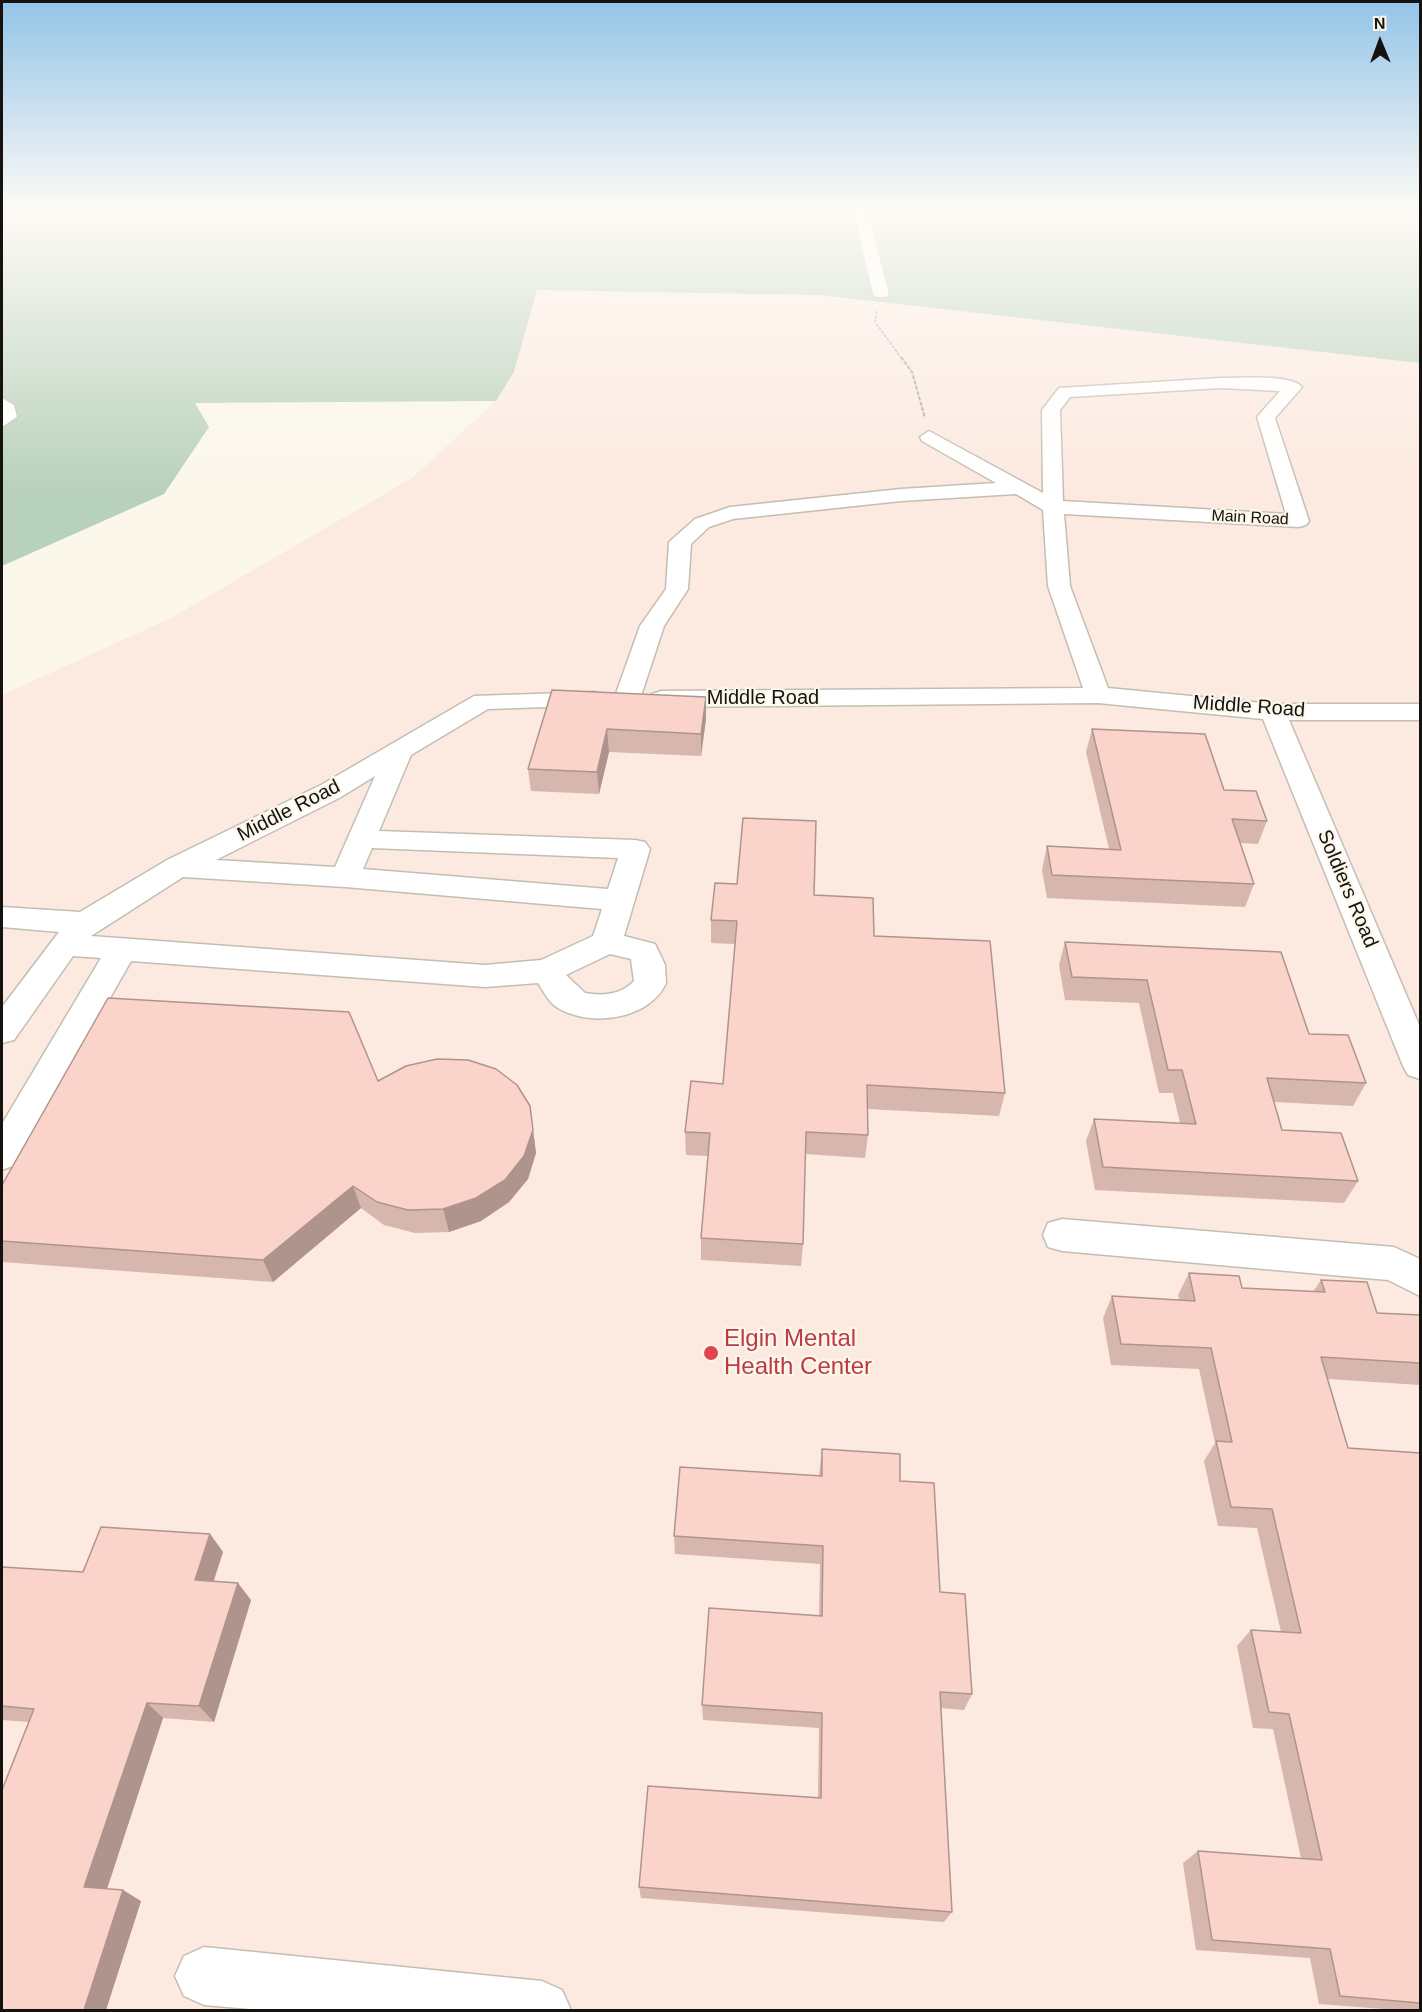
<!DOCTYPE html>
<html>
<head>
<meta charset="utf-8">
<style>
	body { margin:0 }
	#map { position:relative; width:1422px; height:2012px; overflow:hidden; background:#fcf7eb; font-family:Arial,sans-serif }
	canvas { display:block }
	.frame { position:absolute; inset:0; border:3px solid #15130f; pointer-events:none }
	.north { position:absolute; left:1350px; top:12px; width:60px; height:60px; -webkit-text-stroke:4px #fcf7eb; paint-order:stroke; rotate:359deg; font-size:16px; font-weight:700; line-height:24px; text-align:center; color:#15130f }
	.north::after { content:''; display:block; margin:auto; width:21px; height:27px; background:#15130f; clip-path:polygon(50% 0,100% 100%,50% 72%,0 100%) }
</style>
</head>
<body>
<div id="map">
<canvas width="1422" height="2012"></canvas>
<div class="frame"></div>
<div class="north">N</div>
</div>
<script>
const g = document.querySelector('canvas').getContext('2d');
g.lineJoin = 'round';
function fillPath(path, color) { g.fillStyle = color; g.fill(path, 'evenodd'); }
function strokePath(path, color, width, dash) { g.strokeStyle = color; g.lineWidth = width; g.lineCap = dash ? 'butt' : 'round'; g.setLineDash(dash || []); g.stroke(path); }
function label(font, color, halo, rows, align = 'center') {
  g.font = font + ' Arial,sans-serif'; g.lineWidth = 4.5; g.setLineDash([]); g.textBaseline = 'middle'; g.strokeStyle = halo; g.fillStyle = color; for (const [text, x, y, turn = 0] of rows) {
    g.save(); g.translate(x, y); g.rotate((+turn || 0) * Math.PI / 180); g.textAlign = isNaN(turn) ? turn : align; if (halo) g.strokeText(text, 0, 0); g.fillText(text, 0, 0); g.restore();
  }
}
fillPath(new Path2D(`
	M537 290 881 294 1420 358V2010H2V695L171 618 412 478 496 401 514 372Z`), '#fce9e0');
fillPath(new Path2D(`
	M2 209H1420V363L818 295 537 290 514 372 496 401 195 403 209 427 164 494 2 566Z`), '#b8d1bc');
const minor = new Path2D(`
	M853 209H867L889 294 886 297H876L873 294Z
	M1221 378C1238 378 1292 374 1302 387L1275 418 1309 521 1306 525 1299 527 1064 514 1070 586 1108 688 1273 704H1420V720H1289L1420 1027V1079L1408 1075 1403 1066 1263 719 1098 703 661 707 652 704 648 699 652 694 661 691 1083 688 1048 586 1043 510 1016 494 901 501 733 519 709 527 691 544 688 589 664 626 640 699 636 704 627 707 618 704 614 699 640 626 666 589 669 542 695 519 730 507 901 489 996 483 922 441 920 437 929 431 1043 493 1042 410 1059 388ZM1221 388 1280 391 1257 417 1286 514 1063 501 1060 410 1070 397Z
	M2 398 14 405 17 417 2 427Z
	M595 692 604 695 608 700 604 705 488 709 411 755 379 831 635 840 645 842 650 849 624 936 655 944 665 965 666 983C650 1019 591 1028 558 1008 549 1003 544 992 538 983L485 987 131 961 15 1165 2 1170V1124L101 958 73 956 14 1040 2 1043V1007L59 932 2 927V907L80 912 167 860 321 785 474 696ZM375 776 335 867 216 860 341 797ZM372 848 618 858 608 889 363 869ZM183 877 345 887 602 909 593 936 541 960 485 965 91 936ZM610 954 631 959 634 981C621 995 602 996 585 993L566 975Z
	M1062 1219 1394 1247 1420 1259V1296L1388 1280 1062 1251 1048 1247 1043 1235 1048 1223Z
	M204 1947 542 1981 562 1990 571 2010H262L204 2005 184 1996 175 1976 184 1956Z`);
strokePath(minor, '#c3beb2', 3);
strokePath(new Path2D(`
	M145 224 159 209
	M877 311 875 322 902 359`), '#aaa69d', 1.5, [3, 1.5]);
strokePath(new Path2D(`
	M901 357 912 372 925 418`), '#aaa69d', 2, [4, 1.5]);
fillPath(minor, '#fff');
fillPath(new Path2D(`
	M552 690 706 719 701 756 609 752 599 794 531 791 528 769Z
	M1092 729 1224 790 1267 821 1258 844 1240 843 1254 884 1245 907 1047 898 1042 870 1047 846 1109 849 1086 752Z
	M814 895 874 936 1005 1093 999 1116 868 1109V1135L865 1158 805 1154 803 1244 801 1266 701 1260V1238L708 1156 686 1155 685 1132 723 1084 735 944 711 943V920Z
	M1065 942 1309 1034 1366 1083 1353 1106 1274 1102 1282 1130 1358 1181 1344 1203 1095 1190 1086 1141 1094 1119 1180 1123 1173 1093H1159L1139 1003 1065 1000 1059 965Z
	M378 1081 530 1106 536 1153 528 1179 509 1202 481 1221 449 1232 415 1233 384 1225 361 1208 273 1282 2 1262V1185Z
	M1189 1273 1242 1288 1313 1292 1321 1280 1377 1313 1420 1315V1385L1328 1379 1348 1448 1420 1453V2010H1397L1319 2004 1310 1958 1196 1950 1183 1863 1198 1851 1301 1858 1273 1729 1253 1728 1237 1646 1251 1630 1281 1632 1257 1528 1218 1526 1204 1461 1215 1443 1199 1369 1111 1365 1103 1318 1112 1296 1179 1300 1178 1295Z
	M822 1449 900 1481 940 1592 972 1694 964 1710 941 1708 952 1912 944 1922 641 1898 639 1887 818 1798 819 1728 703 1720 702 1705 819 1616 820 1564 675 1554 674 1536 819 1475Z
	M210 1534 223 1552 214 1581 251 1600 214 1722 163 1718 107 1889 141 1901 106 2010H2L29 1722 2 1720V1567L83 1572Z`), '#d7b6ae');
fillPath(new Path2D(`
	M706 697V719L701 756V734Z
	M607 729 609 752 599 794 597 772Z
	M530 1106 536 1153 528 1179 509 1202 481 1221 449 1232 443 1209Z
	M353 1186 361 1208 273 1282 263 1260Z
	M210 1534 223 1552 208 1597 195 1580Z
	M238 1583 251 1600 214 1722 199 1706Z
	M147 1703 163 1718 104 1898 84 1887Z
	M123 1890 141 1901 106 2010H84Z`), '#af948d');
const building = new Path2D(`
	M552 690 706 697 701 734 607 729 597 772 528 769Z
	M1092 729 1205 734 1224 790 1256 791 1267 821 1232 819 1254 884 1052 875 1047 846 1121 850Z
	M743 818 816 821 814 895 873 898 874 936 990 941 1005 1093 867 1085 868 1135 806 1132 803 1244 701 1238 710 1133 685 1132 691 1081 723 1084 737 921 711 920 715 883 737 884Z
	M1065 942 1281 952 1309 1034 1348 1035 1366 1083 1267 1078 1282 1130 1341 1133 1358 1181 1103 1167 1094 1119 1196 1124 1182 1070H1168L1147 980 1072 977Z
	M108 998 349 1012 378 1081 406 1066 437 1059 468 1060 496 1069 517 1085 530 1106 533 1130 524 1156 505 1180 476 1198 443 1209 408 1210 377 1202 353 1186 263 1260 2 1241V1185Z
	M1189 1273 1239 1276 1242 1288 1325 1292 1321 1280 1367 1282 1377 1313 1420 1315V1363L1321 1357 1348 1448 1420 1453V2003L1340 1996 1330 1949 1212 1940 1198 1851 1322 1860 1289 1714 1269 1712 1251 1630 1301 1633 1272 1509 1231 1507 1216 1441 1232 1442 1211 1348 1121 1344 1112 1296 1195 1301Z
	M822 1449 900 1454V1481L934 1483 940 1592 965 1594 972 1694 940 1692 952 1912 639 1887 648 1786 821 1798 822 1713 702 1705 709 1608 822 1616 823 1546 674 1536 680 1467 822 1476Z
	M101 1527 210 1534 195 1580 238 1583 199 1706 147 1703 84 1887 123 1890 84 2010H2V1790L34 1709 2 1706V1567L83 1572Z`);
fillPath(building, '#fad4ca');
strokePath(building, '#af948d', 1.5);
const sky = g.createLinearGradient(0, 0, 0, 491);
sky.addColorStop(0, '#93c4e8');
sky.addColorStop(0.43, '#fefbf6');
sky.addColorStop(1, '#fefbf600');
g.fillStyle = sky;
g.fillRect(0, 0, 1422, 491);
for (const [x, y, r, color] of [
	[711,1353,8,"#e0444e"]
]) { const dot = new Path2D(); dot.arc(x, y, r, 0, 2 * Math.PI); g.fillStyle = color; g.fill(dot); strokePath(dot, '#fcf7eb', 2); }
label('16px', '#15130f', '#fcf7eb', [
	["Main Road",1250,518,3]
]);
label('20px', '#15130f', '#fcf7eb', [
	["Middle Road",763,698],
	["Middle Road",1249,707,4],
	["Middle Road",289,811,-27],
	["Soldiers Road",1347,889,67]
]);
label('24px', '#be3a42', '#fcf7eb', [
	["Elgin Mental",724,1339],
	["Health Center",724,1367]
], 'left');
</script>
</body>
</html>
